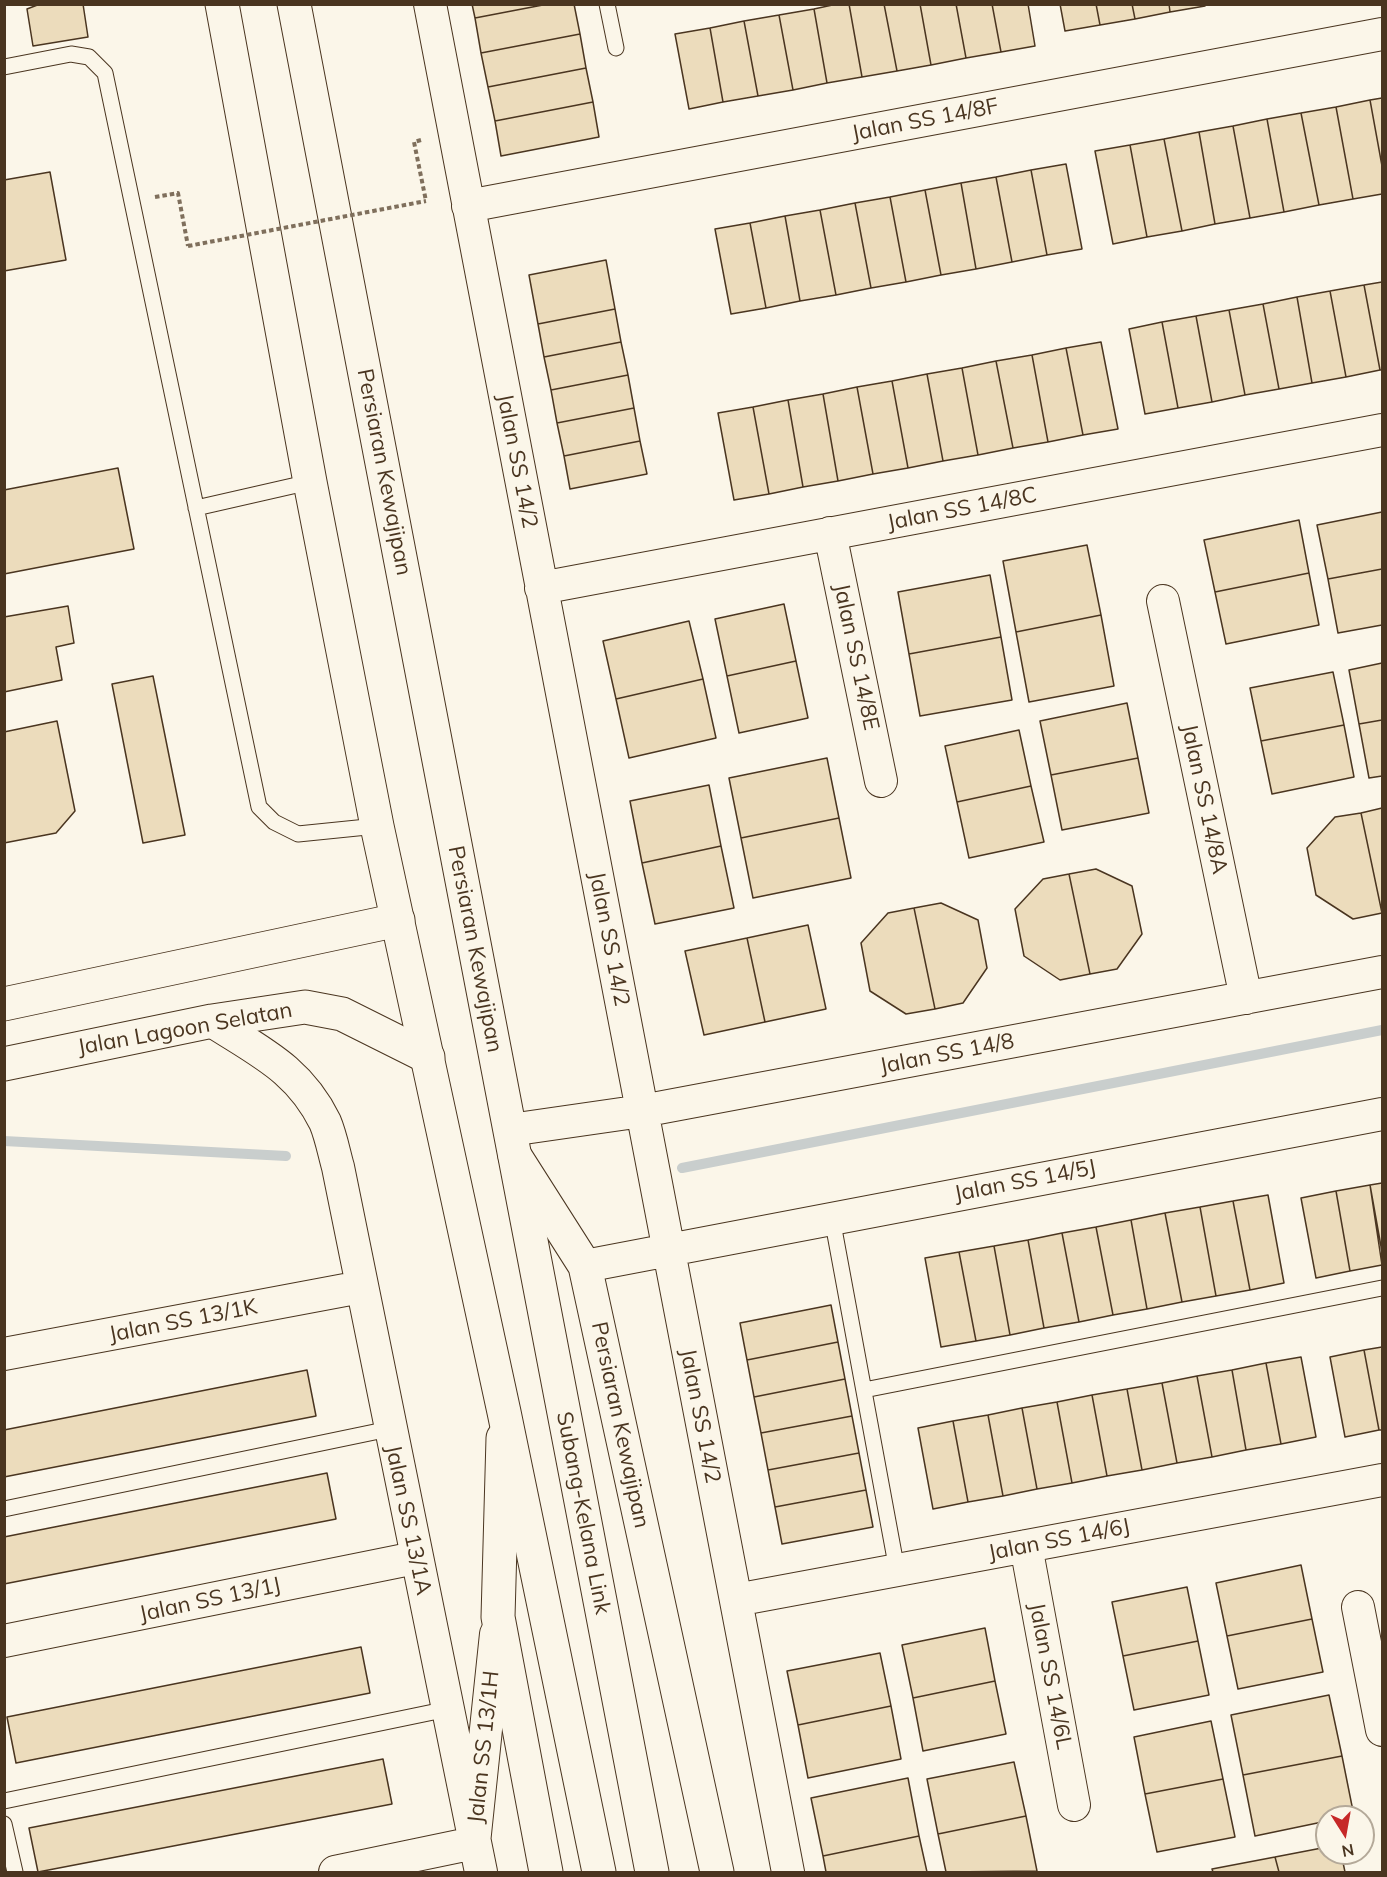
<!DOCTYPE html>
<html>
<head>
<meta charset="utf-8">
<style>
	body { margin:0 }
	#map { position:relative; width:1387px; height:1877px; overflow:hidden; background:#fbf6e9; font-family:Mulish,sans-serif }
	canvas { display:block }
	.frame { position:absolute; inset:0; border:6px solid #4a3520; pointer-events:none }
	.north { position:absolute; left:1315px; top:1805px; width:60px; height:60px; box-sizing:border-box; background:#fbf6e9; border:2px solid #b4a999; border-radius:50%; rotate:169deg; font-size:16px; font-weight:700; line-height:24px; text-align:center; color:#4a3520 }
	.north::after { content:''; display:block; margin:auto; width:21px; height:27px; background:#c62828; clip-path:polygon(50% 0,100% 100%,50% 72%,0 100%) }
</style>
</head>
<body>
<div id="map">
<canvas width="1387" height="1877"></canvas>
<div class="frame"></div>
<div class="north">N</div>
</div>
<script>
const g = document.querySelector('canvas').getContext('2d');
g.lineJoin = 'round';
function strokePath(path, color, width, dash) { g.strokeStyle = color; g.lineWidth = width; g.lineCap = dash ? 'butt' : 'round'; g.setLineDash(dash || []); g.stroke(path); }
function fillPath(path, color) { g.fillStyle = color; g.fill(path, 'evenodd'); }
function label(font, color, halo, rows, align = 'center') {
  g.font = font + ' Mulish,sans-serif'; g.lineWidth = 4.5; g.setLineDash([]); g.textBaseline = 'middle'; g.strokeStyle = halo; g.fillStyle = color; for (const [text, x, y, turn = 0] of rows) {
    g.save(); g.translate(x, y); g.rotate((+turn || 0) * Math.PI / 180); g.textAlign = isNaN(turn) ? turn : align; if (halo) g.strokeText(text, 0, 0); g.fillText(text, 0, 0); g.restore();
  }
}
strokePath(new Path2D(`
	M4 1141 286 1156
	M682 1168 1382 1030`), '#c9cecd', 10);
const building = new Path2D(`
	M40 4H83L88 37 33 46 27 9Z
	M472 4H548L475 18Z
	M548 4H574L580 34 481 53 475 18Z
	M837 4H849L862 77 827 83 814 9Z
	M849 4H884L897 71 862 77Z
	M884 4H920L931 65 897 71Z
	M920 4H956L966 58 931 65Z
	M956 4H992L1001 52 966 58Z
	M992 4H1028L1035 46 1001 52Z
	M1060 4H1096L1100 25 1065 31Z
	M1096 4H1132L1135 19 1100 25Z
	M1132 4H1169L1170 12 1135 19Z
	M1169 4H1205V6L1170 12Z
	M814 9 827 83 793 90 779 15Z
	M779 15 793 90 758 96 744 21Z
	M744 21 758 96 723 102 710 28Z
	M710 28 723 102 689 109 675 34Z
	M580 34 586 68 488 87 481 53Z
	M586 68 593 102 495 121 488 87Z
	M1382 98V166L1370 100Z
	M1370 100 1382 166V194L1353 199 1336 107Z
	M593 102 599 137 501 156 495 121Z
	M1336 107 1353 199 1319 205 1301 113Z
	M1301 113 1319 205 1284 212 1267 119Z
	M1267 119 1284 212 1250 218 1233 126Z
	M1233 126 1250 218 1215 224 1199 132Z
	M1199 132 1215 224 1182 231 1164 139Z
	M1164 139 1182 231 1147 237 1130 145Z
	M1130 145 1147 237 1113 244 1095 151Z
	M1066 164 1082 249 1047 255 1031 170Z
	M1031 170 1047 255 1012 262 996 177Z
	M50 172 66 260 4 271V180Z
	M996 177 1012 262 976 269 961 183Z
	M961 183 976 269 941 275 925 190Z
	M925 190 941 275 906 282 890 197Z
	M890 197 906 282 871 288 855 203Z
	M855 203 871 288 836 295 820 210Z
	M820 210 836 295 800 301 785 216Z
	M785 216 800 301 766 308 750 223Z
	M750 223 766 308 731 314 715 229Z
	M606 260 615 309 538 324 529 275Z
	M1382 282V370H1380L1364 285Z
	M1364 285 1380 370 1346 377 1330 291Z
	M1330 291 1346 377 1312 383 1297 297Z
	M1297 297 1312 383 1279 389 1263 304Z
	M1263 304 1279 389 1245 395 1229 310Z
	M615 309 621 342 544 357 538 324Z
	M1229 310 1245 395 1212 402 1196 316Z
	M1196 316 1212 402 1178 408 1162 322Z
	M1162 322 1178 408 1145 414 1129 329Z
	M621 342 628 375 551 390 544 357Z
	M1101 342 1118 429 1083 435 1066 348Z
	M1066 348 1083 435 1048 442 1032 355Z
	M1032 355 1048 442 1013 448 996 361Z
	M996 361 1013 448 978 455 962 368Z
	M962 368 978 455 943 461 927 374Z
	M927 374 943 461 908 468 892 381Z
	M628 375 634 408 557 423 551 390Z
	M892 381 908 468 873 474 857 387Z
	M857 387 873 474 838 481 823 394Z
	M823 394 838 481 803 487 788 400Z
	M788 400 803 487 769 494 753 407Z
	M753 407 769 494 734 500 718 413Z
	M634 408 640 441 564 456 557 423Z
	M640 441 647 474 570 489 564 456Z
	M118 468 134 549 4 574V490Z
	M1382 512V569L1328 579 1317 525Z
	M1299 520 1309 573 1215 592 1204 540Z
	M1087 545 1101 615 1016 632 1003 561Z
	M1382 569V625L1338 633 1328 579Z
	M1309 573 1319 625 1226 644 1215 592Z
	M990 575 1001 637 909 654 898 592Z
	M784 604 796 661 727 676 715 619Z
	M68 606 74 643 56 647 62 680 4 692V617Z
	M1101 615 1114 686 1029 702 1016 632Z
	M689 621 703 679 616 699 603 641Z
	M1001 637 1012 700 920 716 909 654Z
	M796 661 808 718 739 733 727 676Z
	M1382 663V720L1359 724 1349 670Z
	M1333 672 1344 725 1261 741 1250 688Z
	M153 676 185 835 143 843 112 684Z
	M703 679 716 738 629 758 616 699Z
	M1127 703 1138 758 1051 775 1040 721Z
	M1382 720V776L1369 778 1359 724Z
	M57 721 75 811 56 833 4 843V732Z
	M1344 725 1354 777 1272 794 1261 741Z
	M1019 730 1031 786 957 802 945 746Z
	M827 758 839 818 741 838 729 778Z
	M1138 758 1149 813 1062 830 1051 775Z
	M709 785 721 846 642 863 630 801Z
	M1031 786 1044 842 969 858 957 802Z
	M1382 808V913L1361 813Z
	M1361 813 1382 913 1353 919 1316 895 1307 848 1335 817Z
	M839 818 851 878 753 898 741 838Z
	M721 846 734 908 655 924 642 863Z
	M1096 869 1132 886 1142 934 1117 969 1090 974 1069 874Z
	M1069 874 1090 974 1060 980 1024 956 1015 909 1043 879Z
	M941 903 978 920 987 968 963 1003 935 1009 914 908Z
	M914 908 935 1009 906 1014 870 991 861 943 888 913Z
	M808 925 826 1009 765 1022 747 938Z
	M747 938 765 1022 704 1035 685 951Z
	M1382 1183V1252L1370 1185Z
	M1370 1185 1382 1265 1350 1271 1336 1191Z
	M1336 1191 1350 1271 1316 1278 1301 1198Z
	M1268 1195 1284 1283 1250 1290 1233 1201Z
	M1233 1201 1250 1290 1216 1296 1200 1207Z
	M1200 1207 1216 1296 1182 1302 1165 1213Z
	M1165 1213 1182 1302 1147 1309 1131 1220Z
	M1131 1220 1147 1309 1113 1315 1096 1227Z
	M1096 1227 1113 1315 1079 1322 1062 1233Z
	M1062 1233 1079 1322 1044 1328 1028 1240Z
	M1028 1240 1044 1328 1010 1335 994 1246Z
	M994 1246 1010 1335 976 1341 959 1252Z
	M959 1252 976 1341 941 1347 925 1258Z
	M831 1305 838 1342 747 1360 740 1323Z
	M838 1342 845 1379 754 1397 747 1360Z
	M1382 1347V1430H1379L1364 1350Z
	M1364 1350 1379 1430 1345 1437 1330 1357Z
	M1301 1357 1316 1437 1281 1444 1266 1363Z
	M1266 1363 1281 1444 1246 1450 1232 1370Z
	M307 1370 316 1416 4 1477V1430Z
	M1232 1370 1246 1450 1212 1457 1197 1376Z
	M1197 1376 1212 1457 1177 1463 1162 1383Z
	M845 1379 852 1416 761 1433 754 1397Z
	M1162 1383 1177 1463 1142 1470 1127 1389Z
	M1127 1389 1142 1470 1107 1476 1092 1395Z
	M1092 1395 1107 1476 1072 1483 1057 1402Z
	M1057 1402 1072 1483 1037 1489 1022 1408Z
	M1022 1408 1037 1489 1003 1496 988 1415Z
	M988 1415 1003 1496 968 1502 953 1421Z
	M852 1416 859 1453 768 1470 761 1433Z
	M953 1421 968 1502 933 1509 918 1428Z
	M859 1453 866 1490 775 1507 768 1470Z
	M327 1473 336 1519 4 1584V1537Z
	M866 1490 873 1527 782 1544 775 1507Z
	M1301 1565 1312 1619 1227 1636 1216 1583Z
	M1187 1587 1198 1641 1123 1656 1112 1602Z
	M1312 1619 1323 1672 1238 1689 1227 1636Z
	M985 1628 995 1681 913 1698 902 1645Z
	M1198 1641 1209 1695 1134 1710 1123 1656Z
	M361 1647 370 1693 16 1763 7 1717Z
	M880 1653 891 1706 798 1725 787 1671Z
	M995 1681 1006 1734 923 1751 913 1698Z
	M1329 1695 1342 1756 1243 1775 1231 1715Z
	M891 1706 901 1759 808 1778 798 1725Z
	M1211 1721 1223 1779 1145 1794 1134 1737Z
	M1342 1756 1354 1816 1327 1817V1821L1255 1836 1243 1775Z
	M383 1759 392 1804 38 1872 29 1828Z
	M1014 1762 1026 1816 938 1834 927 1779Z
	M908 1778 919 1836 823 1856 811 1798Z
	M1223 1779 1235 1837 1157 1852 1145 1794Z
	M1026 1816 1037 1871 946 1872 938 1834Z
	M919 1836 927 1872H826L823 1856Z
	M1327 1847V1853H1341L1345 1872H1279L1275 1857Z
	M1275 1857 1279 1872H1213L1212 1869Z`);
fillPath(building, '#ecdcbc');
strokePath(building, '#4a3520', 1.5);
const lane = new Path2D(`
	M607 4 616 48
	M4 67 71 54 89 57 105 73 259 807 274 822 298 834 377 826
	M196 508 310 482
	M832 1218 897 1570
	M864 1390 1382 1288
	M4 1509 389 1429
	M4 1801 448 1709
	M4 1824 15 1872`);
const street = new Path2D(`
	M430 4 788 1872
	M468 206 1382 34
	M830 533 881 781
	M541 588 1382 430
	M1163 601 1246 998
	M212 1021C260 1052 299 1069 325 1122 331 1136 334 1153 338 1167L481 1872
	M510 1130 642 1111 1382 972
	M585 1266 1382 1114
	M4 1354 361 1287
	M1026 1546 1074 1805
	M736 1600 1382 1480
	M1358 1607 1382 1730
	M4 1641 415 1558
	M335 1872 474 1843 496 1634`);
const secondary = new Path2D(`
	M4 1004 398 920
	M4 1064 212 1021 305 1007 342 1014 428 1057
	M515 1156 585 1266 717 1872
	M503 1438 498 1617 546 1872`);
const primary = new Path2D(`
	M222 4 310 482 377 826 504 1412 599 1872
	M294 4 652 1872`);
strokePath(lane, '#4a3520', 17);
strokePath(street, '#4a3520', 34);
strokePath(secondary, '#4a3520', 35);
strokePath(primary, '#4a3520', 35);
strokePath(new Path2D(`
	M421 140 414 142 426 201
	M155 197 178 193 188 246`), '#7f6f5c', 4, [4.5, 3]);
strokePath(lane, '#fbf6e9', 15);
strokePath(street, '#fbf6e9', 32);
strokePath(secondary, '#fbf6e9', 33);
strokePath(primary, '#fbf6e9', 33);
strokePath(new Path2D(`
	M188 246 426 201`), '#7f6f5c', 4, [4.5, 3]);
label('22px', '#4a3520', '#fbf6e9', [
	["Jalan SS 14/8F",925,120,-11],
	["Jalan SS 14/2",517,461,79],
	["Persiaran Kewajipan",384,472,79],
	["Jalan SS 14/8C",962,509,-11],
	["Jalan SS 14/8E",856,657,78],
	["Jalan SS 14/8A",1204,799,78],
	["Jalan SS 14/2",609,939,79],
	["Persiaran Kewajipan",475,949,79],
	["Jalan Lagoon Selatan",185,1029,-10],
	["Jalan SS 14/8",947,1054,-11],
	["Jalan SS 14/5J",1025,1181,-11],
	["Jalan SS 13/1K",183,1321,-11],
	["Jalan SS 14/2",700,1416,79],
	["Persiaran Kewajipan",620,1425,78],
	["Subang-Kelana Link",583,1513,79],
	["Jalan SS 13/1A",408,1520,78],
	["Jalan SS 14/6J",1059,1540,-11],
	["Jalan SS 13/1J",210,1600,-12],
	["Jalan SS 14/6L",1050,1676,79],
	["Jalan SS 13/1H",484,1747,-84]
]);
</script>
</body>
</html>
